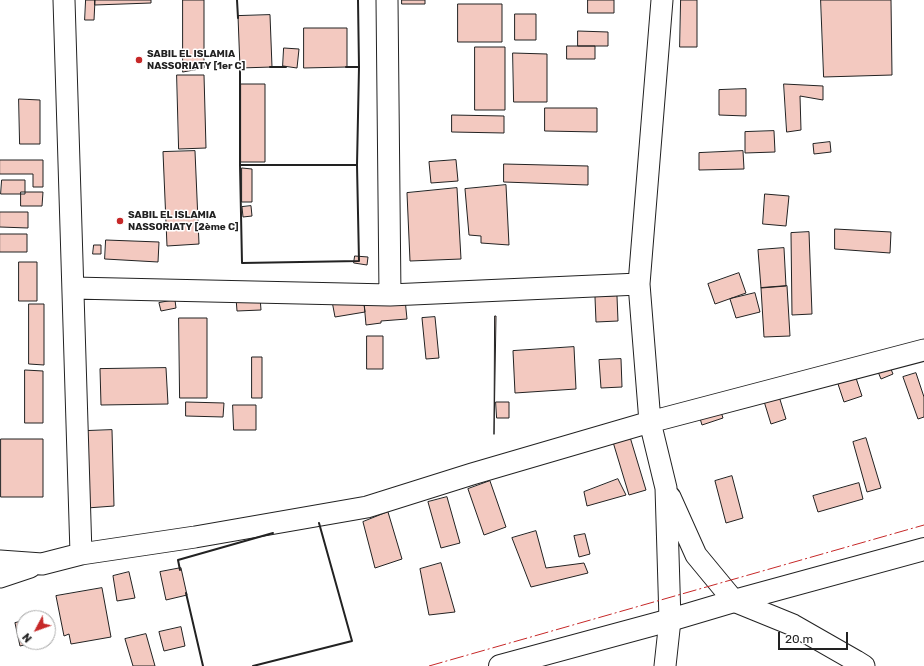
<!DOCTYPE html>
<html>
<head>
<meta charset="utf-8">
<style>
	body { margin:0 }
	#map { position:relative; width:924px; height:666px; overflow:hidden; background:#fff; font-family:Rubik,sans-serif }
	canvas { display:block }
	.north { position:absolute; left:16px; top:610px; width:40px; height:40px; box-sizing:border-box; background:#fff; border:1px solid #a7a7a7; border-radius:50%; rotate:229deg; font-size:11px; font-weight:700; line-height:16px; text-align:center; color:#222 }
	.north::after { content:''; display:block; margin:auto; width:14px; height:18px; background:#c62828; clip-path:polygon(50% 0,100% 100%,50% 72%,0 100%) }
	.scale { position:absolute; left:778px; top:632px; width:70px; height:18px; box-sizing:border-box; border:2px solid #222; border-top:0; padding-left:5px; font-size:12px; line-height:14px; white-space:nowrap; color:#222; -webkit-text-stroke:3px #fff; paint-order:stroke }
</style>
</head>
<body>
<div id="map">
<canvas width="924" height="666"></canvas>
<div class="north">N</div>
<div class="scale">20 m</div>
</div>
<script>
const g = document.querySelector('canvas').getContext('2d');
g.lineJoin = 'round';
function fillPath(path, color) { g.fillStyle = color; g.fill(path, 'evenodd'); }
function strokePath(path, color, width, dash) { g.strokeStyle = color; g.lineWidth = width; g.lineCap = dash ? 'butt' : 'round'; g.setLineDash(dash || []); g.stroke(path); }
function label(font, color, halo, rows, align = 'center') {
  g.font = font + ' Rubik,sans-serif'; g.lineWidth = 3; g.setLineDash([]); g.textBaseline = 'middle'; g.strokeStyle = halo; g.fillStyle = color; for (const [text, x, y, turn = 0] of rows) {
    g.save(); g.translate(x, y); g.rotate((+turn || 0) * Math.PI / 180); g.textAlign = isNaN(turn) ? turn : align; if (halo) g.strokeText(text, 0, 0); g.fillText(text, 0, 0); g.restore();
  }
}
const building = new Path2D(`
	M86 0H95L94 20H85Z
	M95 0H151V3L95 5Z
	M183 0H204V68L183 72Z
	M402 0H425V4H402Z
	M588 0H614V13H588Z
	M681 0H697V47H680Z
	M821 0H891L892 75 824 77Z
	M458 4H502V42H458Z
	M515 14H536V40H515Z
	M270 15 272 67 240 68 238 16Z
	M304 28H347V67L304 68Z
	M578 31 608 32V46H578Z
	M567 46H595V59H567Z
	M475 47H505V110H475Z
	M284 48 299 49 297 68 283 66Z
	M513 53 547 54V102H514Z
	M177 75H204L206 148 179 149Z
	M241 84H265V162H241Z
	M784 84 823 86V100L800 96 801 130 787 132Z
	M746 89V116L719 115V90Z
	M19 99 40 100V144H20Z
	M545 108H597V132L545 131Z
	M452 115 504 116V133L452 132Z
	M774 131 775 152 745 153V132Z
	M830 142 831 152 814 154 813 144Z
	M195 151 199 244 167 246 163 152Z
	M743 151 744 169 699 170V153Z
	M0 160H43V187H33V174H0Z
	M456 160 458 181 431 183 429 162Z
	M504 164 588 166V185L504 182Z
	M242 168 252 169V202H242Z
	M2 180H25V194H1Z
	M506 185 509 245 481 243V236L469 235 465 189Z
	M457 188 461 259 410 261 407 193Z
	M21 192H43L42 206H21Z
	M765 194 789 196 786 226 763 224Z
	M251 206 252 216 243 217 242 207Z
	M0 212H28V228L0 227Z
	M835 229 891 232 890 253 835 249Z
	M809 232 812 314 792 315 791 233Z
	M0 234H27V252H0Z
	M106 240 159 242 158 262 105 259Z
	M94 245H101V254H93Z
	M784 248 786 286 761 288 758 250Z
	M355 256 368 257 367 265 354 263Z
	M19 262H37V301H19Z
	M739 273 746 293 715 304 708 284Z
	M787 286 790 336 764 337 761 288Z
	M755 293 760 312 736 318 730 299Z
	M363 296 365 312 335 317 332 301Z
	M617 296 618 321 596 322 595 297Z
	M260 297 261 310 237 311 236 298Z
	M405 299 407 319 381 321V323L366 325 364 302Z
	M175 300 176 308 161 311 159 303Z
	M29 304H44V365L29 364Z
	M495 316H496L494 434Z
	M435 317 439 358 426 359 422 318Z
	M179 318H207V398H180Z
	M367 336H383V369H367Z
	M574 347 576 389 515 393 513 351Z
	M252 357H262V398H252Z
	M621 359 622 387 601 388 599 360Z
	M888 362 893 374 881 379 876 367Z
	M166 368 168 404 101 405 100 369Z
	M25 370 43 371V423H25Z
	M854 372 862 396 844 402 836 378Z
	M916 373 924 397V417L918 419 903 377Z
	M778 393 786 419 771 424 763 398Z
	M186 402 224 403 223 417 186 416Z
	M496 402H509V418H497Z
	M233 405H256V430H234Z
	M720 409 723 418 702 425 699 415Z
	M112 430 114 506 87 508 86 431Z
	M630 437 646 490 629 495 613 442Z
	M866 438 881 488 867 492 853 442Z
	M1 439H43V497H1Z
	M732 476 743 518 726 523 715 481Z
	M618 479 626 495 587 506 584 492Z
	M490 481 506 527 484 535 468 489Z
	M859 483 863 499 818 512 813 496Z
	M447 497 460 543 441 548 428 502Z
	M388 512 402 559 375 568 363 522Z
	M536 531 546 568 584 563 588 573 531 587 512 538Z
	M585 534 590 554 579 557 574 536Z
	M441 563 455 612 429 615 420 569Z
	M181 568 187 595 166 600 160 572Z
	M129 572 135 598 117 601 113 576Z
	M102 588 111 637 71 644 69 634 64 636 56 596Z
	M24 621V642H37L20 646 15 623Z
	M181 627 185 646 164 651 159 632Z
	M146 634 155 666H133L125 639Z`);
fillPath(building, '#f3c9c0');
strokePath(building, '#222', 1);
const minor = new Path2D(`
	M64 0 81 554
	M387 0 390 295
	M662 0 639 284 650 422 666 488 670 620 665 666
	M73 288 390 295 639 284
	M670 497 696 555 734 601 793 625 856 661 864 666
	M0 561 42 564 81 554 195 537 367 507 472 474 650 422 924 350
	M0 577 30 567`);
const tertiary = new Path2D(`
	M500 666 670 620 734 601 924 549`);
strokePath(minor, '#222', 23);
strokePath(tertiary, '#222', 24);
strokePath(minor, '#fff', 21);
strokePath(tertiary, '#fff', 22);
strokePath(new Path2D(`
	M237 0 238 18
	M240 66V165H357L359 67H346
	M270 67H286
	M358 67H359L358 0
	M240 165H357L359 261 242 263Z
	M180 570 178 560 273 533
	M186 593 203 666
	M253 666 352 641 319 523`), '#222', 2);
strokePath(new Path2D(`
	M429 666 924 525`), '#c62828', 1, [14, 3, 2, 3]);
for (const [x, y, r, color] of [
	[139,60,4,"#c62828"],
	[120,221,4,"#c62828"]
]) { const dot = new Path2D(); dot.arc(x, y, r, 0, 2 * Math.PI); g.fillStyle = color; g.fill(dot); strokePath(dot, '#fff', 1.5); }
label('bold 10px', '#222', '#fff', [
	["SABIL EL ISLAMIA",147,54],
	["NASSORIATY [1er C]",147,66],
	["SABIL EL ISLAMIA",128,215],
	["NASSORIATY [2ème C]",128,227]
], 'left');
</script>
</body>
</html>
